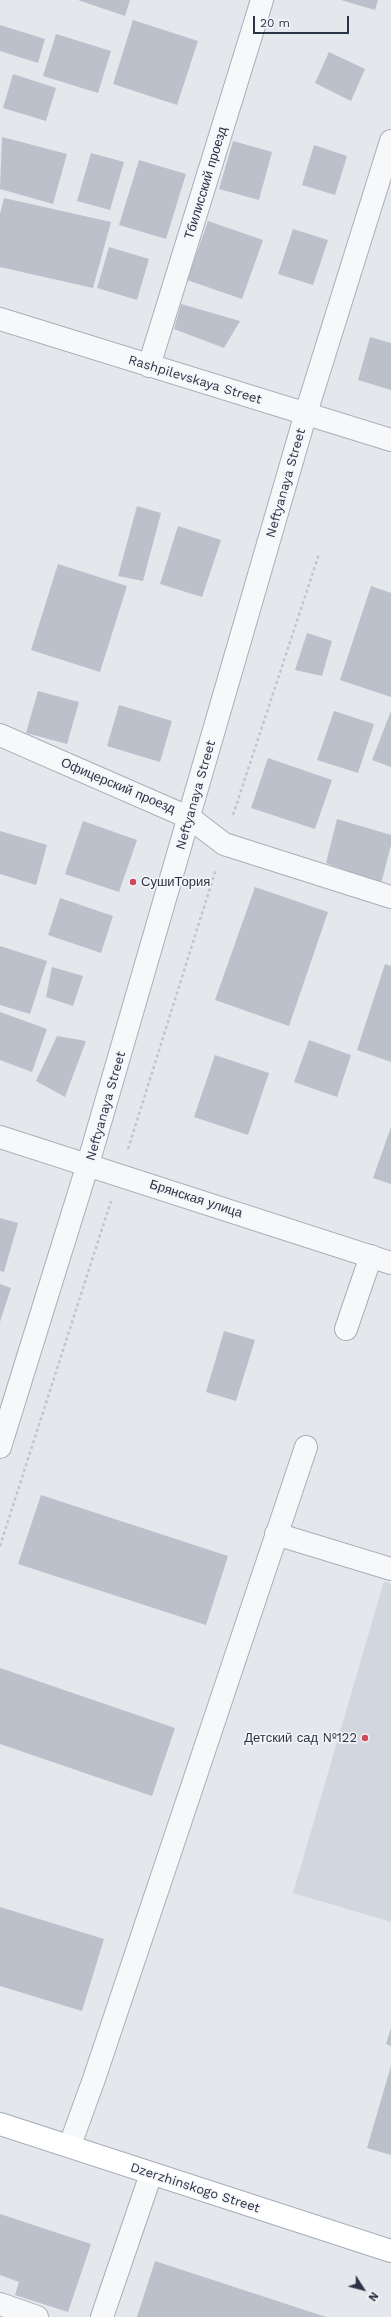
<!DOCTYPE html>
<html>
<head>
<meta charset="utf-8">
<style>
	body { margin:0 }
	#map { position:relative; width:391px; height:2317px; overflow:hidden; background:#e4e7ec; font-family:"Work Sans",sans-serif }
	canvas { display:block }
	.north { position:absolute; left:343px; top:2269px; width:40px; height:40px; -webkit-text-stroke:3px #f4f6f9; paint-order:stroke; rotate:126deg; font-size:11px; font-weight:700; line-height:16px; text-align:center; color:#2b3445 }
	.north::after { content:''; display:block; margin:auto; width:14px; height:18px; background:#2b3445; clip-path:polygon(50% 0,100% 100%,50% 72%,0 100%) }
	.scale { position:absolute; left:253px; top:16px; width:96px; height:18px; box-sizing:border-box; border:2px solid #2b3445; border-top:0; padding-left:5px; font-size:12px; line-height:14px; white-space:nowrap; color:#2b3445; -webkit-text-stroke:3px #f4f6f9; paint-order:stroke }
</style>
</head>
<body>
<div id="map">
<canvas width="391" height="2317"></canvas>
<div class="north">N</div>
<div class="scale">20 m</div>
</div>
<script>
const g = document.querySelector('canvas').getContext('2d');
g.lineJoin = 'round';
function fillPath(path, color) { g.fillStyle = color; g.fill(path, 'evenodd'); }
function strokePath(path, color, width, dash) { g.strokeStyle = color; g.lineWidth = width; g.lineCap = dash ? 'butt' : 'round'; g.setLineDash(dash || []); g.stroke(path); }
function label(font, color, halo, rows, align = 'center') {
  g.font = font + ' "Work Sans",sans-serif'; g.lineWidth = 3; g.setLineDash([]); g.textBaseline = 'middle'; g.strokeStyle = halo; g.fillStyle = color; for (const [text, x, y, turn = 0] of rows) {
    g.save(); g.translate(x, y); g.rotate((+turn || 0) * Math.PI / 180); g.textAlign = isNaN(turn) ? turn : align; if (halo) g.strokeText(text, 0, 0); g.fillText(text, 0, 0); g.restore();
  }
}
fillPath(new Path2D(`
	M384 1581 391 1584V1922L293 1893Z`), '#d2d6de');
fillPath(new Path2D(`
	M78 0H130L125 16Z
	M341 0H378L375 10Z
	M133 20 198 41 177 105 113 84Z
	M0 25 45 39 38 63 0 51Z
	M56 34 111 51 98 93 43 76Z
	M329 52 365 69 351 101 315 83Z
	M13 74 56 88 46 121 3 108Z
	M2 137 67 154 53 204 0 189Z
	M233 141 272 152 259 200 219 189Z
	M314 145 347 156 335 195 302 185Z
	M91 153 124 162 110 210 77 201Z
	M139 160 186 174 166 239 119 225Z
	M4 198 111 222 93 288 0 267V214Z
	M208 221 263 240 242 299 187 280Z
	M293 229 328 240 313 285 278 274Z
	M109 247 149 259 137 300 97 288Z
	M181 304 240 321 224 348 174 329Z
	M370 337 391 343V390L358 380Z
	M137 506 161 513 143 581 118 576Z
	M178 526 221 540 202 597 160 584Z
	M58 564 127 586 100 672 31 650Z
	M371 586 391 593V697L340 680Z
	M307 633 332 641 322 676 295 670Z
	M38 691 79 702 67 744 26 733Z
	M119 705 172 721 160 762 107 746Z
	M334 711 374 724 358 773 317 760Z
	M391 711V767L372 760Z
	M268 758 332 780 315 829 251 808Z
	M337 819 391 835V845L381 884 326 863Z
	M83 821 137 840 119 892 65 874Z
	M0 831 47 845 36 885 0 874Z
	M255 887 328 912 289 1026 215 1000Z
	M60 898 113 916 101 953 48 935Z
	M0 946 47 961 30 1014 0 1005Z
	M385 964 391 966V1062L357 1050Z
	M52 967 83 976 73 1006 46 997Z
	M0 1012 47 1029 32 1072 0 1060Z
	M57 1036 86 1041 65 1097 36 1081Z
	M309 1040 351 1055 337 1097 294 1082Z
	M215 1055 269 1073 248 1135 194 1117Z
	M391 1127V1184L373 1178Z
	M0 1218 18 1223 4 1272 0 1271Z
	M0 1284 11 1288 0 1322Z
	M224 1331 255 1340 236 1401 206 1392Z
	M41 1495 228 1556 206 1625 18 1564Z
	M0 1668 175 1728 152 1796 0 1744Z
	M0 1907 104 1939 82 2011 0 1986Z
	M391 2028V2046L386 2044Z
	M391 2066V2155L367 2148Z
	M0 2214 91 2244 68 2312 15 2295 19 2282 0 2275Z
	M155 2261 326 2317H137Z`), '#bbc0ca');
const minor = new Path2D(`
	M0 319 391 440
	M149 366 262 0
	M0 735 190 818 224 844 391 897
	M0 1137 391 1263
	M346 1329 371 1256
	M0 1447 88 1164 306 413 391 141
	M276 1534 391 1569
	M70 2145 94 2079 306 1447
	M0 2304 37 2317
	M102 2317 151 2174`);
const major = new Path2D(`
	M0 2124 391 2251`);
strokePath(minor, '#a9aeb7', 24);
strokePath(major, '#a3abb8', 24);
strokePath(new Path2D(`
	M233 815 319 554
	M128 1149 216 869
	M0 1546 111 1201`), '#c2c5cb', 2.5, [3, 3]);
strokePath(minor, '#f7f8fa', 22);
strokePath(major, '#fff', 22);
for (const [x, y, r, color] of [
	[133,882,4,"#d1495b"],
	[365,1738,4,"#d1495b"]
]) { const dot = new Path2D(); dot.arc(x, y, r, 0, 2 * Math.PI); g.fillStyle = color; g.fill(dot); strokePath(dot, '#f4f6f9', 1.5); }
label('13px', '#2b3445', '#f4f6f9', [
	["Тбилисский проезд",206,183,-73],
	["Rashpilevskaya Street",195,380,17],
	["Neftyanaya Street",286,483,-74],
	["Офицерский проезд",118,786,23],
	["Neftyanaya Street",196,795,-74],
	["Neftyanaya Street",106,1106,-74],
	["Брянская улица",196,1199,18],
	["Dzerzhinskogo Street",195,2188,18]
]);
label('13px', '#2b3445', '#f4f6f9', [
	["СушиТория",141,882],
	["Детский сад №122",357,1738,"right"]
], 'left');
</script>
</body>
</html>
